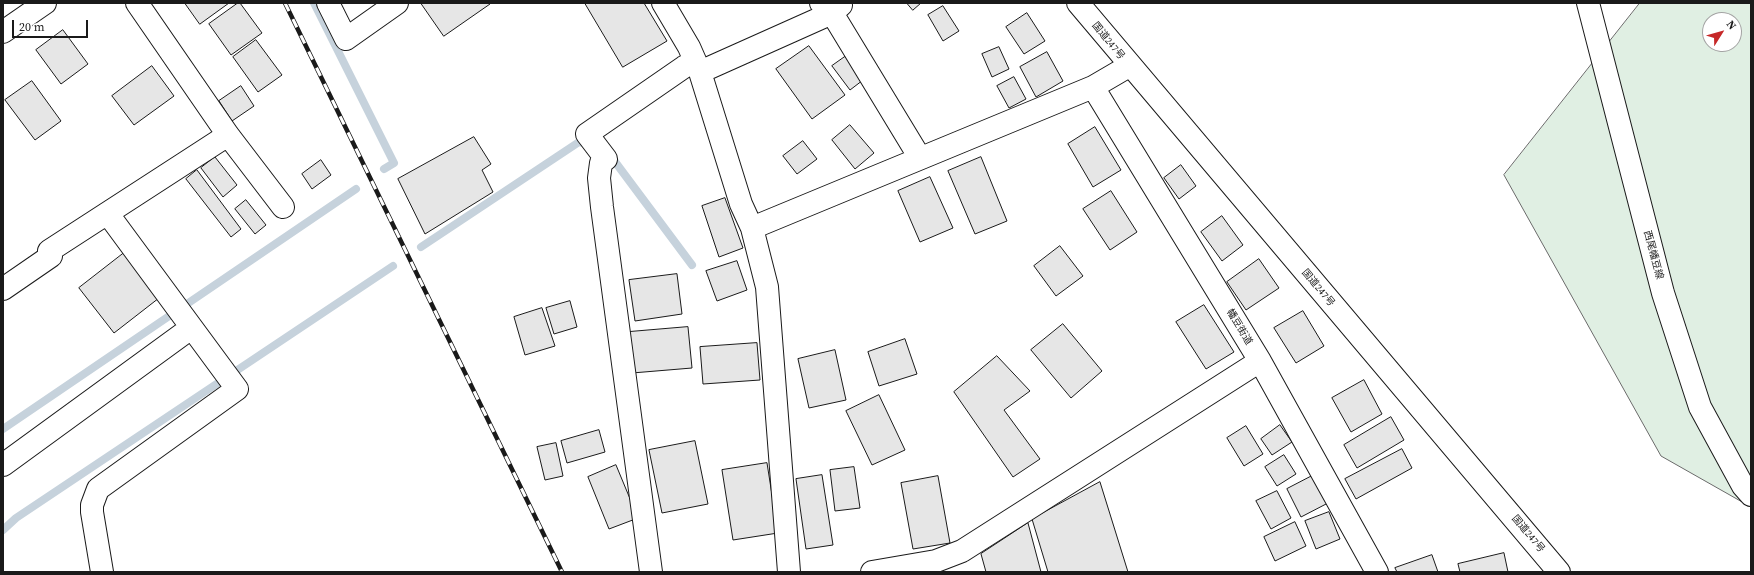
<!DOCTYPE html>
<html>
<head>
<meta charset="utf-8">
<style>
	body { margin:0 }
	#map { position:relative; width:1754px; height:575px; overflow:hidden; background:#fff; font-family:"Source Serif 4",serif }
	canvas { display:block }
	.frame { position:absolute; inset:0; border:4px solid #1a1a1a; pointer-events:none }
	.north { position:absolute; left:1702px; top:12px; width:40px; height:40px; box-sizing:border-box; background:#fff; border:1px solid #a3a3a3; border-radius:50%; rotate:53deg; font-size:11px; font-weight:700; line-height:16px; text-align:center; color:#1a1a1a }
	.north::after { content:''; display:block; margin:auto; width:14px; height:18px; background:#c62828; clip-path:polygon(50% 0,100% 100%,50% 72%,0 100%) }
	.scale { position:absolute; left:12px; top:20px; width:76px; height:18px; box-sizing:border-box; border:2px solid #1a1a1a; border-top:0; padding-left:5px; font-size:12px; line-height:14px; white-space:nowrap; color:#1a1a1a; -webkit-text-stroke:3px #fff; paint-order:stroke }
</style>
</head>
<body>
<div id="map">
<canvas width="1754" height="575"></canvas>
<div class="frame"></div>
<div class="north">N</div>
<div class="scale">20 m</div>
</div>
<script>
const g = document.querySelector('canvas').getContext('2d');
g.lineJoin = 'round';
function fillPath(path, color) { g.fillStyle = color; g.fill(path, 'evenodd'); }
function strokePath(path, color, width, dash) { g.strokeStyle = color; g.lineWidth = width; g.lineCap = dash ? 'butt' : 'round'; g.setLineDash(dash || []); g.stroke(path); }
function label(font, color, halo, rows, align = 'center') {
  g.font = font + ' "Source Serif 4","Noto Sans JP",serif'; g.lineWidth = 3; g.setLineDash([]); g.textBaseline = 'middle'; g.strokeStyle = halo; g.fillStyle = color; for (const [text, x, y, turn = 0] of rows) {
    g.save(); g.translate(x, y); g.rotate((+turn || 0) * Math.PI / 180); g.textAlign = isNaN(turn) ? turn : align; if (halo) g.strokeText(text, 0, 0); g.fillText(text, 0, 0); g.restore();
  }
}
const green = new Path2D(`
	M1640 3H1751V507L1661 456 1504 175ZM1710 20H1734V44H1710Z`);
fillPath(green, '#e0efe3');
strokePath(green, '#6a6a6a', 1);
strokePath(new Path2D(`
	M314 3 394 163 384 169
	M610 155 692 265
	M421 247 579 142 590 145
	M3 429 356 189
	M3 530 16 518 393 266`), '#c6d2dc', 8);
const building = new Path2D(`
	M185 3H229L200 24Z
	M238 3H240L262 33 231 55 209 24Z
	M421 3H489L490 4 444 36Z
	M585 3H644L667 41 623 67Z
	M907 3H921L913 10Z
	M943 6 959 31 943 41 928 15Z
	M1027 13 1045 41 1024 54 1006 27Z
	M63 30 88 64 61 84 36 50Z
	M256 40 282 75 258 92 233 57Z
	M809 46 845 95 812 119 776 69Z
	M999 47 1009 69 992 77 982 54Z
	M1047 52 1063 81 1036 97 1020 67Z
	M849 54 867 77 850 90 832 66Z
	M152 66 174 96 134 125 112 96Z
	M1014 77 1026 99 1009 108 997 86Z
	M32 81 61 121 35 140 5 100Z
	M241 86 254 106 232 121 219 101Z
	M850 125 874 153 855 169 832 140Z
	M1095 127 1121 170 1093 187 1068 144Z
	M474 137 491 164 482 170 493 192 425 234 398 179Z
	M803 141 817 159 797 174 783 156Z
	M215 157 237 185 223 197 201 168Z
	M981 157 1007 221 975 234 948 171Z
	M321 160 331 175 312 189 302 174Z
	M1181 165 1196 186 1179 199 1164 178Z
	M197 170 241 229 231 237 186 179Z
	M930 177 953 228 920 242 898 191Z
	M1111 191 1137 232 1110 250 1083 209Z
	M725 198 743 248 719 257 702 206Z
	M246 200 266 225 255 234 235 209Z
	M1222 216 1243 245 1222 261 1201 232Z
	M1060 246 1083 276 1056 296 1034 266Z
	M124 253 159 298 114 333 79 288Z
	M1259 259 1279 288 1246 310 1227 282Z
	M737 261 747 290 717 301 706 271Z
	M677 274 682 314 635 321 629 280Z
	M570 301 577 327 554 334 546 308Z
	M1204 305 1234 352 1206 369 1176 322Z
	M542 308 555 346 525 355 514 317Z
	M1303 311 1324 346 1296 363 1274 328Z
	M1063 324 1102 371 1071 398 1031 350Z
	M688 327 692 368 632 373 629 332Z
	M905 339 917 374 879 386 868 352Z
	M757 343 760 380 703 384 700 347Z
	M835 350 846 400 809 408 798 359Z
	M997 356 1030 391 1004 410 1040 459 1013 477 954 392Z
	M1364 380 1382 414 1351 432 1332 398Z
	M879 395 905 450 872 465 846 411Z
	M1391 417 1404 440 1357 468 1344 445Z
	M1280 425 1292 442 1272 455 1261 439Z
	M1246 426 1263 454 1244 466 1227 438Z
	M599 430 605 452 567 463 561 441Z
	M695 441 708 504 662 513 649 450Z
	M556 443 563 476 545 480 537 447Z
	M1402 449 1412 468 1356 499 1345 479Z
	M1284 455 1296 474 1277 486 1265 467Z
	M767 463 778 533 733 540 722 470Z
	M616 465 638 518 609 529 588 477Z
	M854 467 860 508 835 511 830 470Z
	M822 475 833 545 806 549 796 479Z
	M1314 475 1328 503 1301 517 1287 489Z
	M938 476 950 543 913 549 901 483Z
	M1100 482 1128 572H1048L1032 519Z
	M1277 491 1291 518 1271 529 1256 501Z
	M1329 512 1340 539 1316 549 1305 521Z
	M1295 522 1306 546 1275 561 1264 537Z
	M1028 523 1041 572H986L981 554Z
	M1504 553 1508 572H1460L1458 564Z
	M1432 555 1438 572H1397L1395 568Z`);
fillPath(building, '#e6e6e6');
strokePath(building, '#1a1a1a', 1);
const minor = new Path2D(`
	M137 3 228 135 283 207
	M328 3 346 39 397 3
	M663 3 689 47 700 72 741 204 752 228 767 287 789 572
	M821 3 832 13 920 158
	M3 32 45 3
	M700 72 832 13 841 5
	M1093 87 1260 361 1377 572
	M752 228 1093 87 1129 66
	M3 289 51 256 49 251 228 135
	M3 465 191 328
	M102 572 92 512V505L98 489 237 389 108 214
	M651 572 602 207 599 178 601 163 606 159 587 134 684 67 695 61
	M872 572 936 561 962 551 1260 361`);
const major = new Path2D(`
	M1588 3 1663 293 1700 407 1743 486 1751 495`);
const highway = new Path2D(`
	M1078 3 1559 572`);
strokePath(minor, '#1a1a1a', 24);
strokePath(major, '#1a1a1a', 24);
strokePath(highway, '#1a1a1a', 24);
strokePath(minor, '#fff', 22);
strokePath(major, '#fff', 22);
strokePath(highway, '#fff', 22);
const rail = new Path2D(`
	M285 3 562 572`);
strokePath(rail, '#1a1a1a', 4.5);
strokePath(rail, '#fff', 3, [9]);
label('10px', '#1a1a1a', '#fff', [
	["国道247号",1108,41,51],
	["西尾幡豆線",1653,255,75],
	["国道247号",1318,288,50],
	["幡豆街道",1239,327,59],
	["国道247号",1528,534,50]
]);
</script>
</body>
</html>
